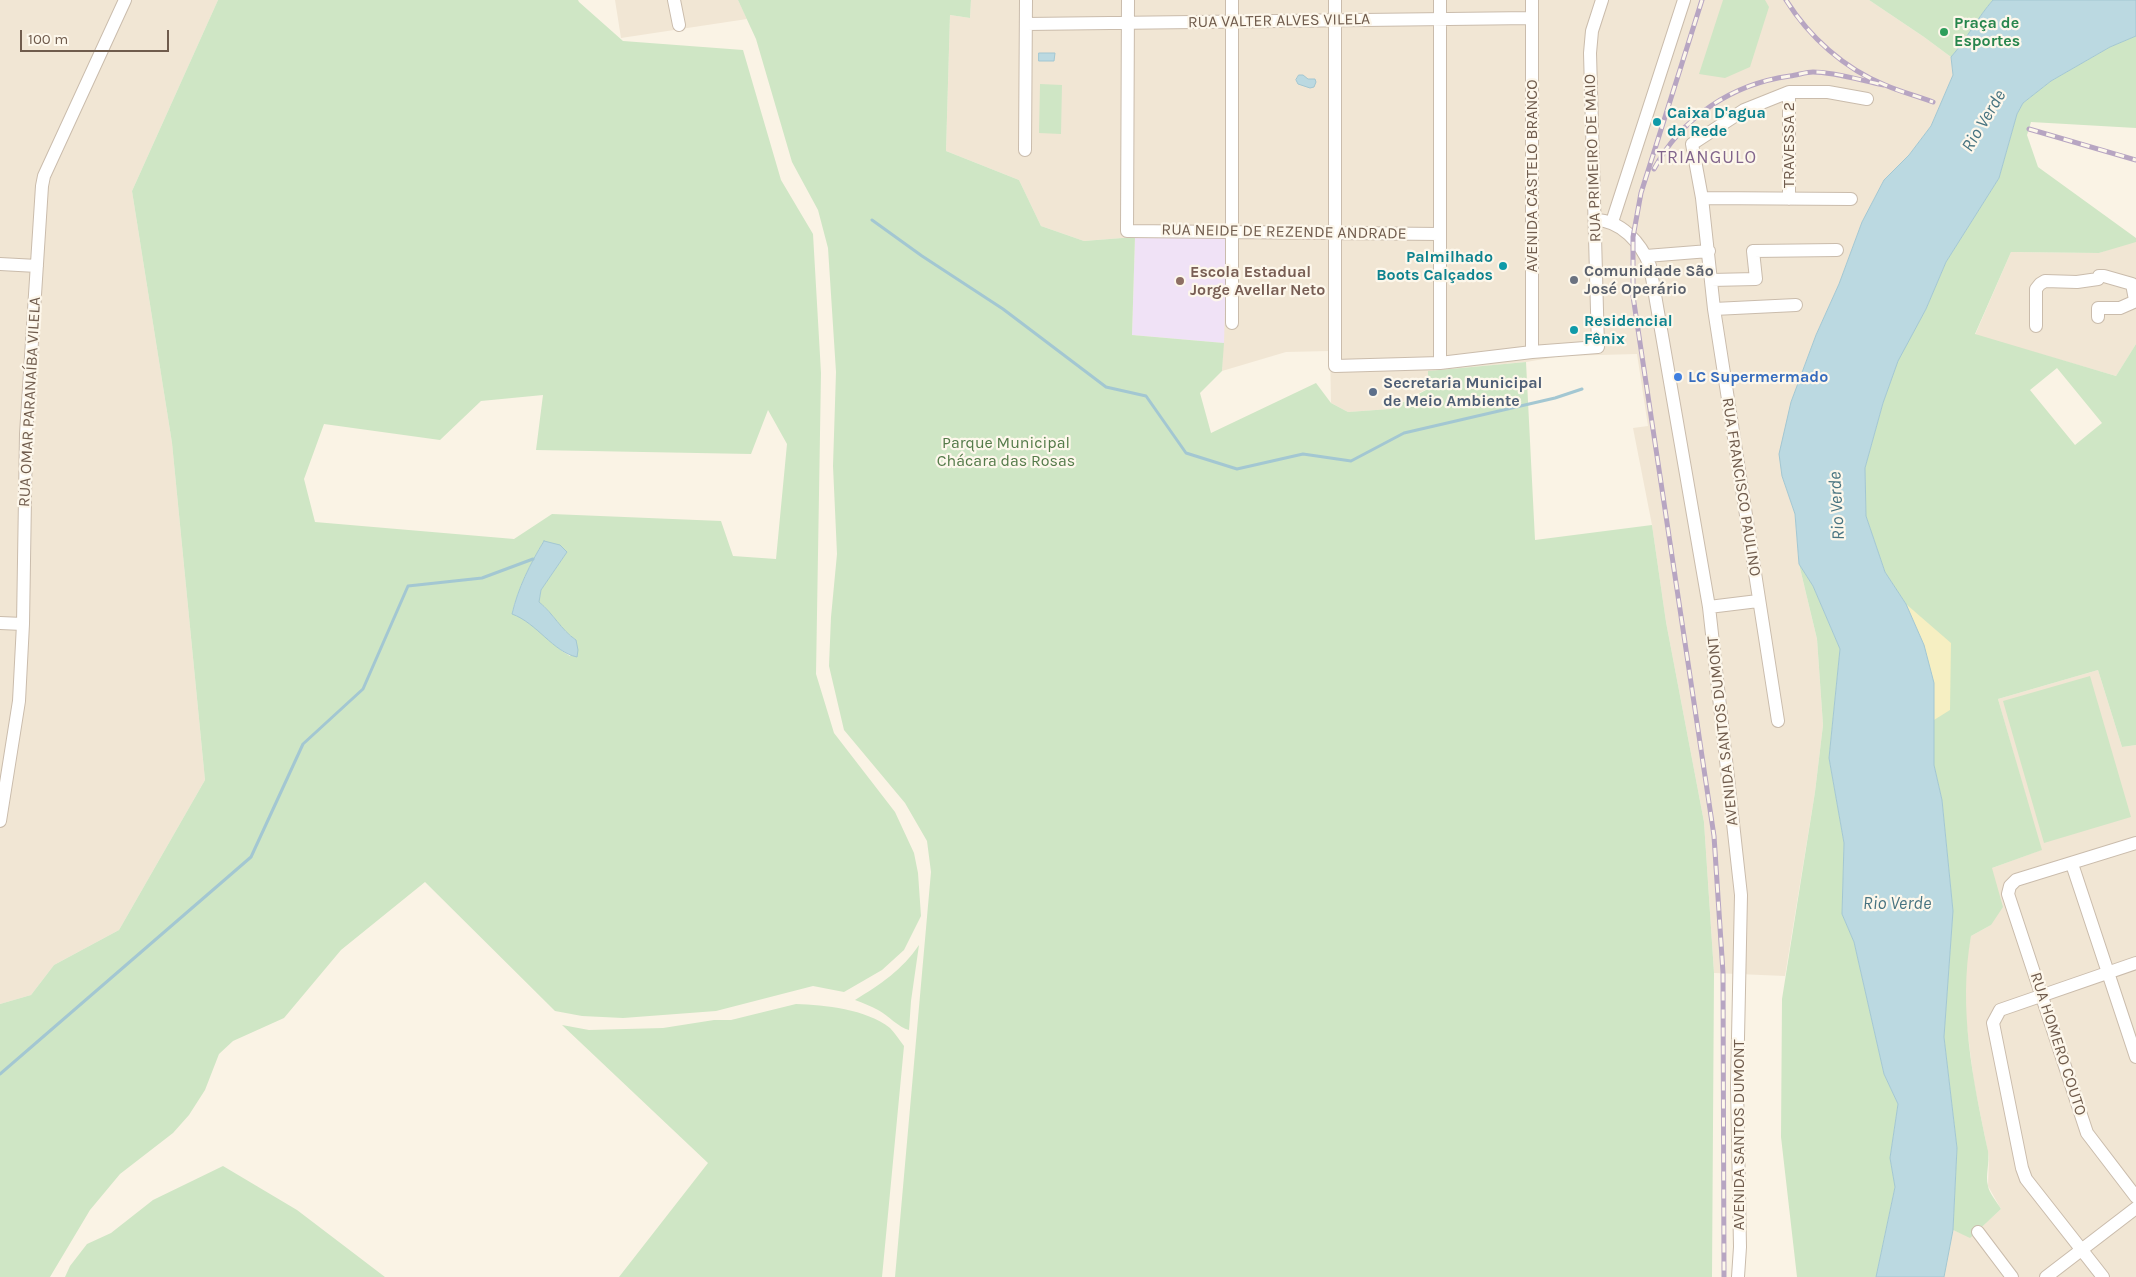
<!DOCTYPE html>
<html>
<head>
<meta charset="utf-8">
<style>
	body { margin:0 }
	#map { position:relative; width:2136px; height:1277px; overflow:hidden; background:#faf3e5; font-family:Karla,sans-serif }
	canvas { display:block }
	.scale { position:absolute; left:20px; top:30px; width:149px; height:22px; box-sizing:border-box; border:2px solid #705c4d; border-top:0; padding-left:6px; font-size:15px; line-height:18px; white-space:nowrap; color:#705c4d; -webkit-text-stroke:4px #fdf7eb; paint-order:stroke }
</style>
</head>
<body>
<div id="map">
<canvas width="2136" height="1277"></canvas>
<div class="scale">100 m</div>
</div>
<script>
const g = document.querySelector('canvas').getContext('2d');
g.lineJoin = 'round';
function fillPath(path, color) { g.fillStyle = color; g.fill(path, 'evenodd'); }
function strokePath(path, color, width, dash) { g.strokeStyle = color; g.lineWidth = width; g.lineCap = dash ? 'butt' : 'round'; g.setLineDash(dash || []); g.stroke(path); }
function label(font, color, halo, rows, align = 'center') {
  g.font = font + ' Karla,sans-serif'; g.lineWidth = 4.5; g.setLineDash([]); g.textBaseline = 'middle'; g.strokeStyle = halo; g.fillStyle = color; for (const [text, x, y, turn = 0] of rows) {
    g.save(); g.translate(x, y); g.rotate((+turn || 0) * Math.PI / 180); g.textAlign = isNaN(turn) ? turn : align; if (halo) g.strokeText(text, 0, 0); g.fillText(text, 0, 0); g.restore();
  }
}
fillPath(new Path2D(`
	M0 0H218L132 191 172 443 205 780 119 930 54 965 31 995 0 1004Z
	M615 0H738L747 19 621 38Z
	M971 0H1869L1924 37 1951 57 1953 75 1931 126 1909 155 1884 180 1862 222 1839 284 1816 335 1791 402 1782 476 1795 514 1799 564 1817 639 1823 725 1815 792 1785 976 1714 973 1704 822 1666 622 1652 525 1633 428 1648 426 1637 354 1562 356 1526 362 1429 371 1428 388 1390 409 1348 412 1331 403 1330 351 1286 352 1222 371 1227 238 1135 237 1084 241 1041 226 1019 180 946 151 950 15 970 18Z
	M2134 241 2136 242V344L2116 376 1975 335 2011 252 2099 253Z
	M2098 670 2122 747 2136 745V1277H1944L1953 1230 1970 1237 2001 1209 1988 1186 1989 1157 1974 1083 1965 1012 1966 961 1971 936 1991 925 1992 868 2041 850 1998 699Z`), '#f1e6d4');
fillPath(new Path2D(`
	M1135 237H1227L1224 343 1132 335Z`), '#f0e2f6');
fillPath(new Path2D(`
	M218 0H578L579 2 623 41 743 50 781 180 813 234 821 373 816 674 834 733 895 812 914 853 918 873 921 916 904 950 882 970 844 992 813 986 716 1011 623 1018 582 1016 555 1011 425 882 341 950 284 1018 233 1041 219 1054 205 1090 189 1115 173 1133 120 1174 90 1210 50 1277H0V1004L31 995 54 965 119 930 205 780 172 443 132 191ZM543 395 536 450 751 454 768 410 787 444 776 559 733 556 721 521 552 514 514 539 315 522 304 479 324 424 440 440 481 401ZM544 541 567 552 541 590 539 602C553 613 561 630 576 640L570 656 562 651 525 619 512 613C518 588 530 564 544 541Z
	M738 0H971L970 18 950 15 946 151 1019 180 1041 226 1084 241 1135 237 1132 335 1224 343 1222 371 1200 393 1211 433 1316 383 1331 403 1348 412 1390 409 1428 389V371L1526 362 1535 540 1652 525 1666 622 1704 822 1714 973 1712 1277H895L931 872 927 841 905 803 844 730 829 666 831 617 837 554 833 466 836 372 828 248 818 210 792 162 756 39Z
	M1723 0H1765L1769 7 1750 67 1725 78 1699 74Z
	M1869 0H1993C1977 18 1967 39 1951 57L1924 37Z
	M2136 36V128L2031 122 2027 135 2038 167 2136 238V242L2099 253 2011 252 1975 334 2116 376 2136 344V745L2122 747 2098 670 1998 699 2042 850 1992 868 2003 907 1991 925 1971 936C1958 1009 1973 1080 1988 1151 1990 1163 1985 1175 1988 1186 1989 1193 1997 1202 2001 1209L1970 1238 1953 1230 1957 1148 1944 1037 1953 911 1942 800 1934 765V683L1924 645 1906 604 1885 572 1866 516 1865 468 1883 403 1898 360 1926 309 1946 262 1999 178 2017 114 2023 103 2051 81 2110 47ZM2057 368 2102 423 2075 445 2030 390Z
	M1040 84 1062 85 1061 134 1039 133Z
	M1799 564 1813 586 1840 649 1829 758 1844 843 1842 914 1854 942 1884 1074 1898 1104 1890 1158 1895 1186 1876 1277H1797L1781 1137 1782 999 1815 792 1823 725 1817 639Z
	M2090 676 2131 817 2044 843 2003 701Z
	M919 945 911 1001 909 1030C899 1028 888 1015 878 1010 871 1006 863 1003 855 1000 881 984 902 970 919 945Z
	M796 1004C825 1005 866 1009 890 1028 895 1033 900 1041 904 1046L882 1277H619L708 1163 562 1025 589 1030 663 1028 714 1020H731Z
	M223 1166 297 1210 385 1277H65L70 1266 87 1244 111 1233 153 1200Z`), '#cfe6c5');
fillPath(new Path2D(`
	M1906 604 1951 643 1950 710 1934 720V683L1924 645Z`), '#f6efc2');
const water = new Path2D(`
	M1993 0H2136V36L2110 47 2051 81 2023 103 2017 114 1999 178 1946 262 1926 309 1898 361 1883 403 1865 468 1866 516 1885 572 1906 604 1924 645 1934 683V765L1942 800 1953 911 1944 1037 1957 1148 1953 1230 1944 1277H1876L1895 1187 1890 1158 1898 1104 1884 1074 1854 942 1842 914 1844 843 1829 758 1840 649 1813 586 1799 564 1795 514 1782 476 1779 454 1791 402 1816 335 1839 284 1862 222 1884 180 1909 155 1931 126 1953 75 1951 57C1967 39 1977 18 1993 0Z
	M1039 53H1055L1054 61H1039Z
	M1299 75H1303L1308 79H1315L1316 82 1314 87 1310 88 1298 84 1296 80Z
	M544 541 560 545 567 552 541 590 539 602C553 613 561 630 576 640L578 650 577 657C553 652 537 623 512 614 518 588 530 564 544 541Z`);
fillPath(water, '#bbd9e1');
strokePath(water, '#a3c7d2', 1);
strokePath(new Path2D(`
	M872 220 922 256 1003 309 1106 387 1146 396 1186 453 1237 469 1303 454 1351 461 1404 433 1555 398 1582 389
	M0 1074 251 857 303 744 363 689 408 586 482 578 533 559`), '#a3c7d2', 3);
const minor = new Path2D(`
	M674 0 679 25
	M1128 0 1127 231 1440 234
	M1335 0V366L1440 363 1532 352 1598 347 1590 53 1592 31 1602 0
	M1026 24 1532 18
	M1025 150 1026 0
	M1702 198 1851 199
	M1789 199V92
	M1595 220C1621 220 1641 243 1650 266L1709 607 1741 895 1737 1085 1740 1247 1738 1277
	M1612 222 1684 0
	M1646 256 1709 251
	M0 264 37 266
	M1711 280 1756 279 1753 251 1837 250
	M1714 309 1796 305
	M2098 317V308H2120L2136 301
	M1232 323V0
	M2036 326V289L2040 284 2045 281 2077 282 2098 279 2099 276H2104L2132 284 2135 300
	M1532 352V0
	M1440 363V0
	M1709 607 1758 601
	M0 623 23 624
	M1778 721 1714 309 1702 198 1692 144 1744 110 1789 92H1828L1867 99
	M0 821 19 701 23 624 26 434 42 186 44 176 125 0
	M2136 843 2016 880 2010 886 2008 894 2087 1133 2136 1197
	M2072 864 2136 1057
	M1978 1232 2012 1277
	M2046 1277 2136 1208
	M2103 1277 2026 1179 2022 1168 1993 1023 2000 1010 2136 963`);
strokePath(minor, '#cabcac', 14);
strokePath(minor, '#fff', 12);
const rail = new Path2D(`
	M1702 0 1641 193 1633 237V296L1714 836 1723 973 1724 1277
	M1786 0C1809 37 1845 69 1885 85 1901 92 1917 96 1933 102
	M2029 129 2136 160
	M1654 169C1682 117 1732 84 1790 76 1798 75 1806 72 1813 72 1835 72 1863 81 1884 85`);
strokePath(rail, '#b7a5c2', 5);
strokePath(rail, '#fdf7eb', 3, [9]);
for (const [x, y, r, color] of [
	[1944,32,5,"#2e9e5b"],
	[1657,122,5,"#0f9aa8"],
	[1503,266,5,"#0f9aa8"],
	[1574,280,5,"#6b7280"],
	[1180,281,5,"#8d6e63"],
	[1574,330,5,"#0f9aa8"],
	[1678,377,5,"#3f7fe0"],
	[1373,392,5,"#5c6f8a"]
]) { const dot = new Path2D(); dot.arc(x, y, r, 0, 2 * Math.PI); g.fillStyle = color; g.fill(dot); strokePath(dot, '#fdf7eb', 2); }
label('16px', '#705c4d', '#fdf7eb', [
	["RUA VALTER ALVES VILELA",1279,21,-1],
	["TRAVESSA 2",1789,145,-90],
	["RUA PRIMEIRO DE MAIO",1593,158,-92],
	["AVENIDA CASTELO BRANCO",1532,176,-90],
	["RUA NEIDE DE REZENDE ANDRADE",1284,232,1],
	["RUA OMAR PARANAÍBA VILELA",30,402,-87],
	["RUA FRANCISCO PAULINO",1741,487,81],
	["AVENIDA SANTOS DUMONT",1723,731,-96],
	["RUA HOMERO COUTO",2058,1044,72],
	["AVENIDA SANTOS DUMONT",1739,1135,-90]
]);
label('bold 16px', '#27864d', '#fdf7eb', [
	["Praça de",1954,23],
	["Esportes",1954,41]
], 'left');
label('bold 16px', '#0d838f', '#fdf7eb', [
	["Caixa D'agua",1667,113],
	["da Rede",1667,131],
	["Palmilhado",1493,257,"right"],
	["Boots Calçados",1493,275,"right"],
	["Residencial",1584,321],
	["Fênix",1584,339]
], 'left');
label('bold 16px', '#5b616d', '#fdf7eb', [
	["Comunidade São",1584,271],
	["José Operário",1584,289]
], 'left');
label('bold 16px', '#785e54', '#fdf7eb', [
	["Escola Estadual",1190,272],
	["Jorge Avellar Neto",1190,290]
], 'left');
label('bold 16px', '#366cbe', '#fdf7eb', [
	["LC Supermermado",1688,377]
], 'left');
label('bold 16px', '#4e5e75', '#fdf7eb', [
	["Secretaria Municipal",1383,383],
	["de Meio Ambiente",1383,401]
], 'left');
label('16px', '#547a49', '#fdf7eb', [
	["Parque Municipal",1006,443],
	["Chácara das Rosas",1006,461]
]);
label('italic 18px', '#487481', '#fdf7eb', [
	["Rio Verde",1984,121,-59],
	["Rio Verde",1837,506,-93],
	["Rio Verde",1897,904]
]);
g.letterSpacing = '1px';
label('18px', '#82658c', '#fdf7eb', [
	["TRIANGULO",1707,158]
]);
g.letterSpacing = '0px';
</script>
</body>
</html>
